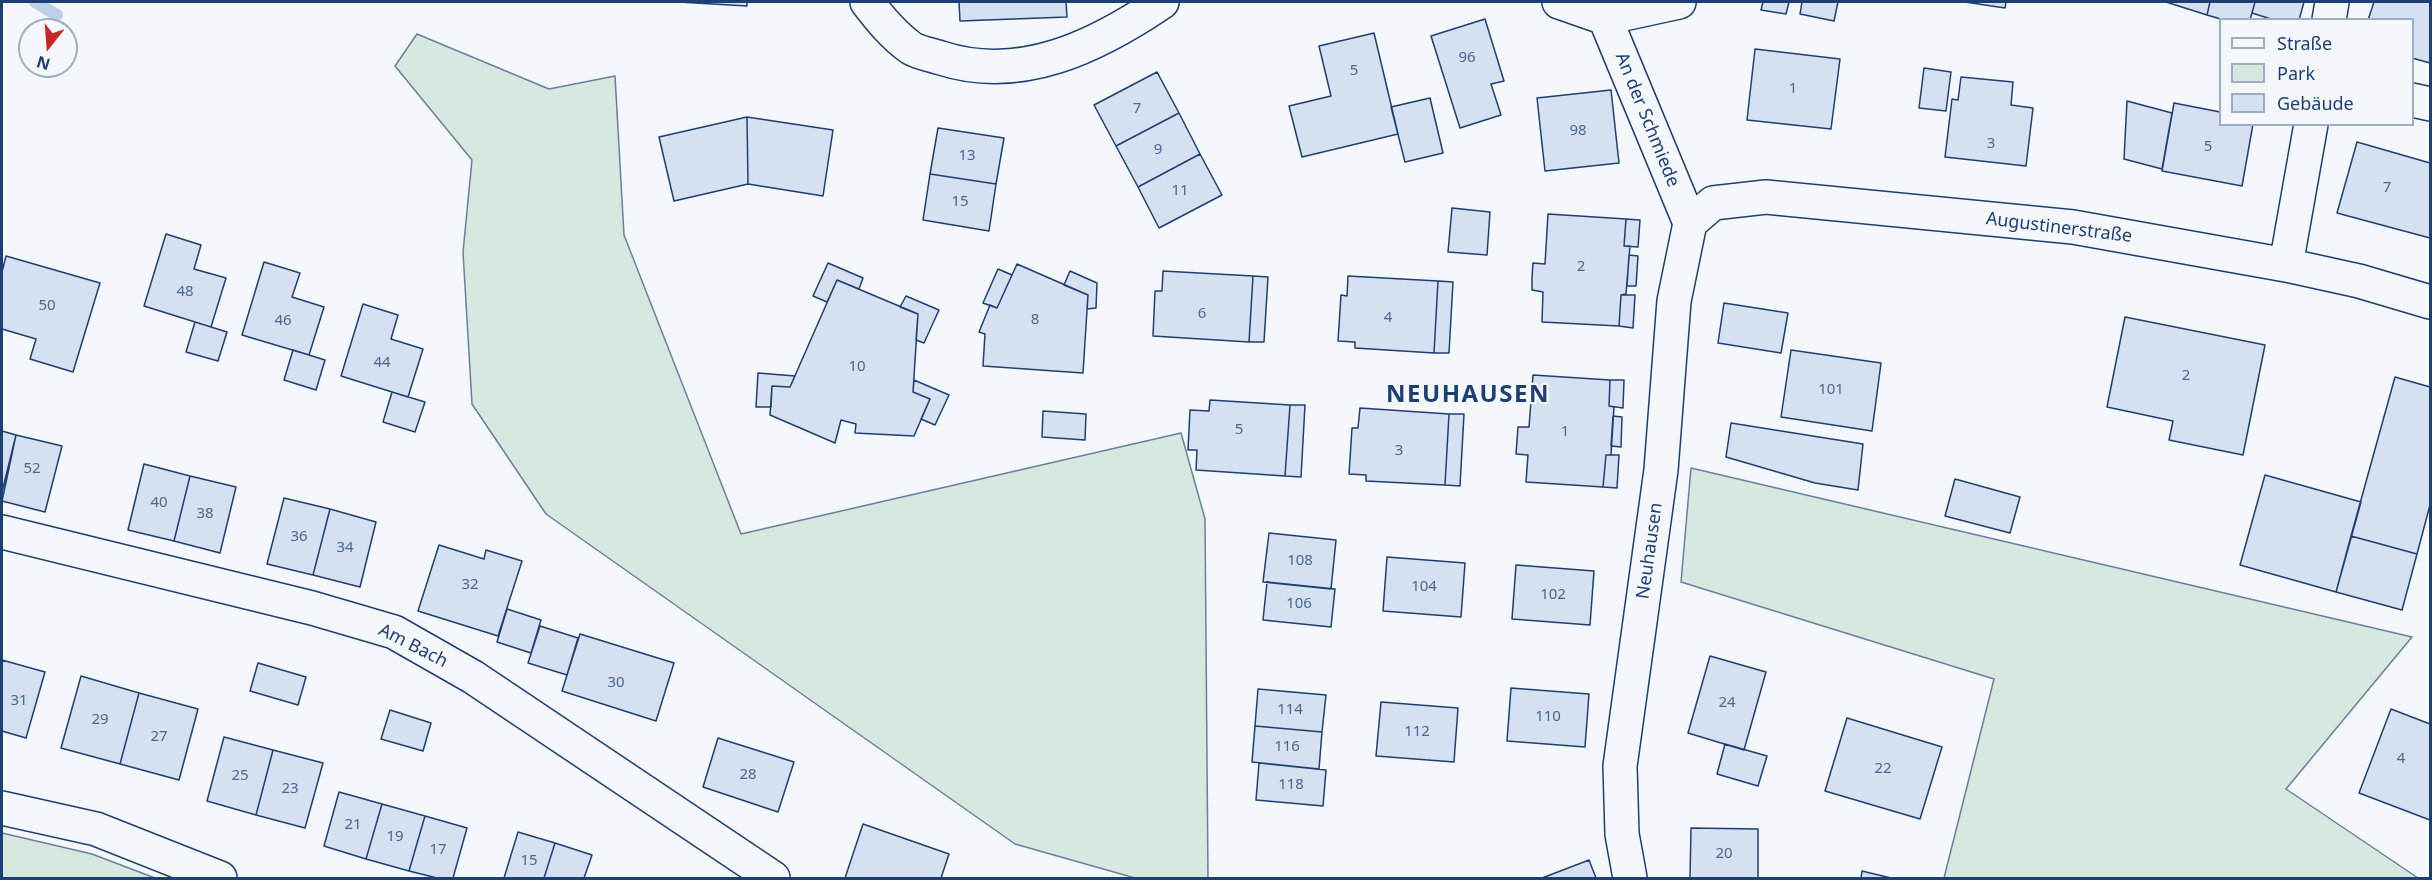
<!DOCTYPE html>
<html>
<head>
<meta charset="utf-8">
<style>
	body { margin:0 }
	#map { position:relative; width:2432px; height:880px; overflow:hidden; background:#f4f7fb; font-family:"Noto Sans",sans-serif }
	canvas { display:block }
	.frame { position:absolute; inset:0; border:3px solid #1d3f73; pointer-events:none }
	.legend { position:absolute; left:2219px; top:18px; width:195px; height:108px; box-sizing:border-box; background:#f4f7fb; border:2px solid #9eadc5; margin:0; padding:8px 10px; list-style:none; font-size:18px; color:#1d3f73 }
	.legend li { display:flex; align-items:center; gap:12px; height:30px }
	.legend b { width:30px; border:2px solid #9eadc5 }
	.north { position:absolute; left:18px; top:18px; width:60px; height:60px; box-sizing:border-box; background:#f4f7fb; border:2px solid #9eadc5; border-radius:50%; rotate:197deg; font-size:16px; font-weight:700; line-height:24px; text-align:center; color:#1d3f73 }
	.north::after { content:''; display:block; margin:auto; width:21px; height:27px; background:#c62828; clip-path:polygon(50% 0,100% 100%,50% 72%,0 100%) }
</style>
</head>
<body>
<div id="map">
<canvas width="2432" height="880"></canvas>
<div class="frame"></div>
<ul class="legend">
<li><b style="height:8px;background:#f4f7fb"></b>Straße</li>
<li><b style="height:16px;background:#d7e8df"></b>Park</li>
<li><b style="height:16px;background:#d5e0f0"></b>Gebäude</li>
</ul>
<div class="north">N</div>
</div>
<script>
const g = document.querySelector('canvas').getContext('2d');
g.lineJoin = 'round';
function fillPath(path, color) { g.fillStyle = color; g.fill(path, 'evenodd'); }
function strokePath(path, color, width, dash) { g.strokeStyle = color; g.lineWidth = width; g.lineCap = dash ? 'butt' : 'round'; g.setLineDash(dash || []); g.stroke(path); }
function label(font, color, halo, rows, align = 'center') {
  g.font = font + ' "Noto Sans",sans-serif'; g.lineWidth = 4.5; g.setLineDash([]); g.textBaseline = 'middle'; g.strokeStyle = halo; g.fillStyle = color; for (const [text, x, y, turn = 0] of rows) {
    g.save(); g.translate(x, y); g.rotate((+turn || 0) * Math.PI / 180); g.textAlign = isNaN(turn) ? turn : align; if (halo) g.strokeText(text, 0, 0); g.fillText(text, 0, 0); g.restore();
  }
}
const green = new Path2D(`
	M417 34 549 89 615 76 624 235 741 534 1181 433 1205 519 1208 878H1135L1015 844 546 514 472 404 463 252 472 160 395 66Z
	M1691 468 2412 637 2286 789 2418 878H1944L1994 679 1681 582Z
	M2 833 92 854 155 878H2Z`);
fillPath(green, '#d7e8df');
strokePath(green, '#687fa3', 1.5);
strokePath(new Path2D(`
	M35 2 57 15`), '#bed0e5', 12);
const building = new Path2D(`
	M678 2H747V6Z
	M959 2H1066L1067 17 960 21Z
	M1763 2H1789L1786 14 1761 10Z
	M1802 2H1838L1834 21 1800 14Z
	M1965 2H2006L2005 8Z
	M2166 2H2210L2207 15Z
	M2210 2H2255L2250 20H2224L2207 15Z
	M2255 2H2304L2299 20H2274L2252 13Z
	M2374 2H2430V63L2412 58V20H2368Z
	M1485 19 1504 81 1491 84 1501 115 1460 128 1431 36Z
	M1374 33 1398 134 1302 157 1289 106 1331 96 1319 46Z
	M1755 49 1840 59 1831 129 1747 120Z
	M1924 68 1951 72 1946 111 1919 108Z
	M1157 72 1179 113 1116 146 1094 105Z
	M1961 77 2013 82 2011 105 2033 108 2026 166 1945 157 1952 99 1958 100Z
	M1611 90 1619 163 1545 171 1537 98Z
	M1430 98 1443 153 1405 162 1391 107Z
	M2127 101 2172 113 2162 169 2124 159Z
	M2174 103 2220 112V124H2253L2242 186 2162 171Z
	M1179 113 1200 154 1138 187 1116 146Z
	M747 117 748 184 674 201 659 137Z
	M747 117 833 130 823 196 748 184Z
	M938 128 1004 138 996 184 930 174Z
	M2357 142 2430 163V238L2337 213Z
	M1200 154 1222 195 1159 228 1138 187Z
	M930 174 996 184 989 231 923 220Z
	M1452 208 1490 212 1487 255 1448 252Z
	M1548 214 1626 219 1624 246H1630L1626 294 1621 295 1619 326 1542 322 1543 292 1532 290V278L1533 263 1545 264Z
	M1626 219 1640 220 1638 247 1624 246Z
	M166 234 201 245 194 269 226 278 211 327 144 306Z
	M1629 255 1638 256 1636 286H1627Z
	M6 256 100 283 73 372 30 359 36 339 2 329V272Z
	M264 262 300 273 292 297 324 307 309 355 242 335Z
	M828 263 863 278 859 289 837 280 827 302 813 296Z
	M1017 264 1088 295 1083 373 983 366 985 334 979 332 990 305 997 308Z
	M998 269 1012 275 997 308 983 303Z
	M1070 271 1097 283 1096 308 1087 309 1088 295 1064 285Z
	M1163 271 1253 276 1249 342 1153 336 1155 291H1162Z
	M1253 276 1268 277 1264 342H1249Z
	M1348 276 1438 281 1434 353 1355 348V342L1338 341 1341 295 1347 296Z
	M837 280 918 314 913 392 930 399 914 436 855 433 856 424 841 420 835 443 770 415 772 386 790 387Z
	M1438 281 1453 282 1449 353H1434Z
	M1621 295H1635L1633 328 1619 326Z
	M906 296 939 310 924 343 916 340 918 314 900 307Z
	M1724 303 1788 313 1781 353 1718 343Z
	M363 304 398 315 391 339 423 349 408 397 341 376Z
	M2125 317 2265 345 2243 455 2169 440 2173 421 2107 407Z
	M195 322 227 332 218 361 186 352Z
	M293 350 325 360 316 390 284 380Z
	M1791 350 1881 363 1872 431 1781 417Z
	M758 373 795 376 790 387 772 386 771 407H756Z
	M1533 375 1610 380 1609 406 1614 407 1611 455H1606L1603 487 1526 482 1528 455 1516 454 1518 427H1529Z
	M2395 377 2430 387V505L2417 554 2351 536Z
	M914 380 949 395 935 425 921 419 930 399 913 392Z
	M1610 380H1624L1623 408 1609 406Z
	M392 392 425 402 415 432 383 422Z
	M1210 400 1290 405 1285 476 1196 470 1197 450H1188L1190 410 1209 411Z
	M1290 405H1305L1301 477 1285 476Z
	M1360 408 1449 414 1445 485 1366 481V475L1349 474 1352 428H1358Z
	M1043 411 1086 414 1085 440 1042 437Z
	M1449 414H1464L1460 486 1445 485Z
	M1613 416 1622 417 1621 447 1611 446Z
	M1731 423 1863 444 1858 490 1815 483 1726 457Z
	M2 431 16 435 2 492Z
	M16 435 62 446 45 512 2 501Z
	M1606 455H1619L1617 488 1603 487Z
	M144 464 190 476 174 541 128 530Z
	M2265 475 2361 502 2336 592 2240 565Z
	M190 476 236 487 220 553 174 541Z
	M1955 479 2020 497 2010 533 1945 516Z
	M284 498 330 509 313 575 267 564Z
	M330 509 376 522 360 587 313 575Z
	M1269 533 1336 540 1331 589 1263 582Z
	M2351 536 2417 554 2402 610 2336 592Z
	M439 545 484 559 486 550 522 561 498 636 418 611Z
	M1387 557 1465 563 1461 617 1383 611Z
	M1516 565 1594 571 1590 625 1512 619Z
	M1267 582 1335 589 1331 627 1263 620Z
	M507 609 541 620 531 653 497 642Z
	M540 626 578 638 567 675 528 663Z
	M580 634 674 663 656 721 562 691Z
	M1710 656 1766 672 1744 750 1688 733Z
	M2 660 45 672 26 738 2 731Z
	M258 663 306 677 298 705 250 691Z
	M81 676 139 693 120 764 61 748Z
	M1511 688 1589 694 1585 747 1507 741Z
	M1258 689 1326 695 1322 732 1255 726Z
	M139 693 198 709 179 780 120 764Z
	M1381 702 1458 708 1454 762 1376 756Z
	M2391 709 2430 724V820L2359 793Z
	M390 710 431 723 423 751 381 739Z
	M1847 718 1942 747 1920 819 1825 791Z
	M1255 726 1322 732 1319 769 1252 762Z
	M224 737 273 750 256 815 207 801Z
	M718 738 794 762 778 812 703 787Z
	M1725 744 1767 756 1758 786 1717 774Z
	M273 750 323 763 305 828 256 815Z
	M1259 763 1326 770 1323 806 1256 800Z
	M339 792 382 804 366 859 324 846Z
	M382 804 425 816 409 871 366 859Z
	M425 816 467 828 453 878H437L409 871Z
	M863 824 949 854 941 878H845Z
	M1691 828 1758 829V878H1690Z
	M518 832 555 843 544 878H504Z
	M555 843 592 855 584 878H544Z
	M1589 860 1596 878H1542Z
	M1862 871 1891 878H1861Z`);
fillPath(building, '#d5e0f0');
strokePath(building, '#1d3f73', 1.5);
const minor = new Path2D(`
	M867 2C880 19 893 35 911 48 919 53 932 55 941 58 1021 84 1097 46 1162 2
	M1559 2 1605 18 1679 2
	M1605 18 1690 223
	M2329 20 2332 2
	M2412 100 2430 104
	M1690 223 1713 203 1766 197 2073 227 2286 265 2359 281 2430 302
	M2286 265 2311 124
	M2 532 312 608 394 632 473 677 773 878
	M2 808 96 829 220 878
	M1630 878 1622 834 1620 766 1661 470 1674 301 1690 223`);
strokePath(minor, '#1d3f73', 36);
strokePath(minor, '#f4f7fb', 33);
label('15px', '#4b6792', null, [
	["96",1467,58],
	["5",1354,71],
	["1",1793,89],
	["7",1137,109],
	["98",1578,131],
	["3",1991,144],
	["5",2208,147],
	["9",1158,150],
	["13",967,156],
	["7",2387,188],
	["11",1180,191],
	["15",960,202],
	["2",1581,267],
	["48",185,292],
	["50",47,306],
	["6",1202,314],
	["4",1388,318],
	["8",1035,320],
	["46",283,321],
	["44",382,363],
	["10",857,367],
	["2",2186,376],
	["101",1831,390],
	["5",1239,430],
	["1",1565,432],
	["3",1399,451],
	["52",32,469],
	["40",159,503],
	["38",205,514],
	["36",299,537],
	["34",345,548],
	["108",1300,561],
	["32",470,585],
	["104",1424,587],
	["102",1553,595],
	["106",1299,604],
	["30",616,683],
	["31",19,701],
	["24",1727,703],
	["114",1290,710],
	["110",1548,717],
	["29",100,720],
	["112",1417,732],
	["27",159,737],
	["116",1287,747],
	["4",2401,759],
	["22",1883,769],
	["28",748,775],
	["25",240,776],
	["118",1291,785],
	["23",290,789],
	["21",353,825],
	["19",395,837],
	["17",438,850],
	["20",1724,854],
	["15",529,861]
]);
label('18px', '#1d3f73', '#f4f7fb', [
	["An der Schmiede",1647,120,68],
	["Augustinerstraße",2059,228,7],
	["Neuhausen",1650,551,-82],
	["Am Bach",413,646,27]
]);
g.letterSpacing = '1.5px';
label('bold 24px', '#1d3f73', '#f4f7fb', [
	["NEUHAUSEN",1468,395]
]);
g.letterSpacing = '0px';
</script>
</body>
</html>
